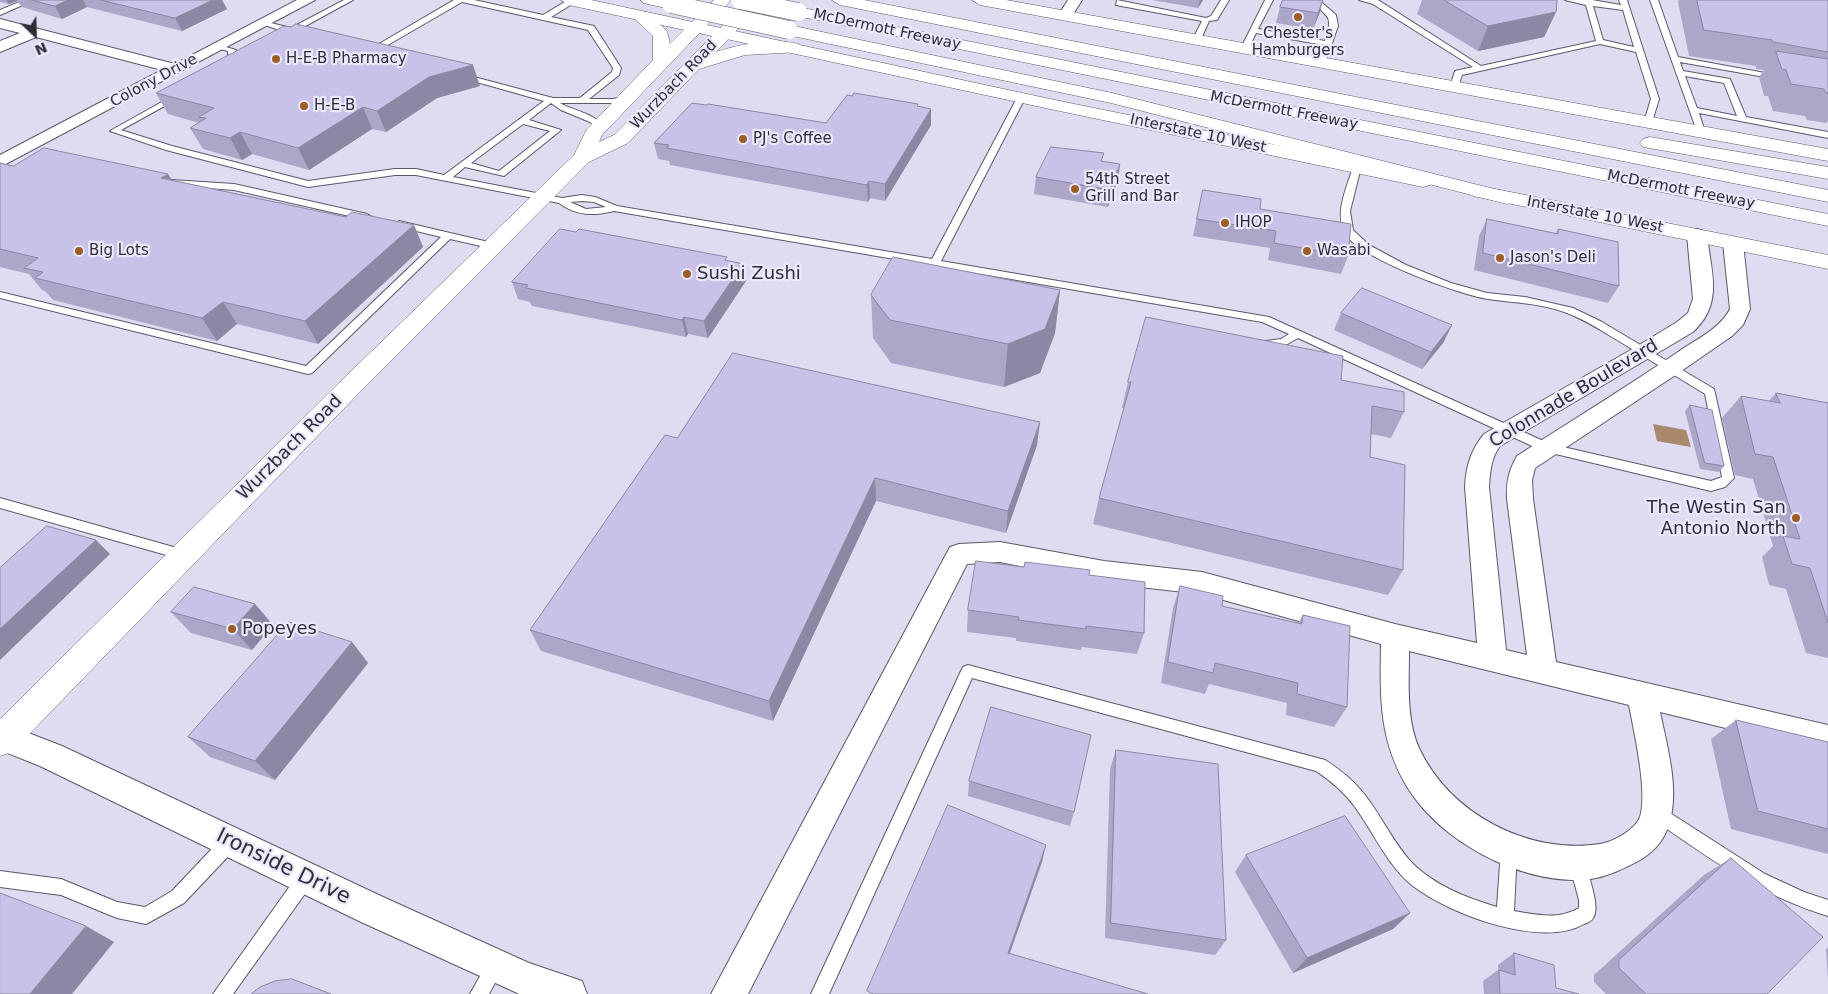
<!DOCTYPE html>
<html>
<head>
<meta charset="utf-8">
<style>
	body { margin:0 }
	#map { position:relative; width:1828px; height:994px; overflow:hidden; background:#dfdbf1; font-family:"DejaVu Sans",sans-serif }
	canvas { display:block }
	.north { position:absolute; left:10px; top:10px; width:50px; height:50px; -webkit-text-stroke:4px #ece8fe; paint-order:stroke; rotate:156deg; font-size:14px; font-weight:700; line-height:20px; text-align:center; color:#2f2e36 }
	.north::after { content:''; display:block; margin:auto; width:18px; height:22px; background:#2f2e36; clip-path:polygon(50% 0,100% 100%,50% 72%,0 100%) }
</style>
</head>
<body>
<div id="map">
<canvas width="1828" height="994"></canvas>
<div class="north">N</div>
</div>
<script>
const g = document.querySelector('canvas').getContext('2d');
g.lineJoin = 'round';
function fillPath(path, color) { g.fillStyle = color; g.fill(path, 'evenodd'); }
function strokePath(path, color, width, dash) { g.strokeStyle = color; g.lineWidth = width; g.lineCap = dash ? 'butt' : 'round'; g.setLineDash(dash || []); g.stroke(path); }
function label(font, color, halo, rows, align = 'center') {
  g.font = font + ' "DejaVu Sans",sans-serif'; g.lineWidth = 4.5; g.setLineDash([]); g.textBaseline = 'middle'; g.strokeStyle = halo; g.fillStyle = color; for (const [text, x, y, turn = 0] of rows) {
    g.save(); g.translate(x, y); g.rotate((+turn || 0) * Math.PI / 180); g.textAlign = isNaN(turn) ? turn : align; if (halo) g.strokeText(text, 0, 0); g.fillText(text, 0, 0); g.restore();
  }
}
fillPath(new Path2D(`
	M1653 424 1686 430 1691 447 1657 441Z`), '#aa886e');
const service = new Path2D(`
	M24 0H34L0 15V10Z
	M344 0H353L298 30V33H288L259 23 263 21 291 28Z
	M454 0H474L543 15 568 0H574V3L551 17 594 26 621 68 619 75 589 99H613L629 96 633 98 613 103H560C574 111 591 112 602 125L597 135 594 136 590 133 594 125 590 122 561 110 551 103 529 120 561 130 504 176 465 167 453 177 562 198 582 195 595 197 617 206 932 259 1017 98 1021 96 1025 98 941 261 1269 317 1550 444 1711 481 1722 477 1705 394C1679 378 1653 362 1627 346 1607 334 1588 321 1567 313 1542 303 1514 303 1488 299 1461 295 1351 256 1343 230 1336 209 1347 187 1353 167L1357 164 1361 167 1350 211 1353 230 1369 245 1406 265 1451 283 1487 293 1525 297 1573 308 1602 322 1714 389 1734 478 1725 487 1711 491 1543 451 1298 338 1284 346 1259 348 1258 345 1259 342 1281 339 1289 334 1262 322 614 211C594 216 576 216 559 203L416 175H395L308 187 166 150 110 131 176 94 180 96 179 98 121 130 172 146 308 181 395 169H416L444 175 544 101 459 77V73L553 98H580L612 72 613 68 588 30 462 2 374 53 367 51ZM523 124 550 131 499 171 471 163ZM582 201 594 202 606 207 586 209 570 202Z
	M1117 0 1206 18 1211 16 1221 0H1229L1217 20 1209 21 1200 41 1196 43 1192 41 1202 21 1116 5Z
	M1265 0H1273L1258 29 1325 41C1334 14 1328 19 1311 0H1319L1336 15 1338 26 1324 66 1317 64 1324 45 1256 33 1247 52H1241L1240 50Z
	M1359 0H1378L1481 66 1596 41 1586 5 1565 0H1592L1621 5 1619 0H1627L1659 99 1652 122 1648 125 1644 122 1651 99 1636 52 1600 44 1462 75 1458 87 1454 89 1450 87 1455 71 1473 67 1373 4ZM1593 6 1623 10 1634 47 1603 40Z
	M1650 0H1658L1678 57 1776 75 1780 77 1776 79 1680 62 1683 71 1730 79 1746 117 1828 132V138L1699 113 1705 132 1698 134ZM1685 76 1724 83 1737 116 1697 108Z
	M216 44 236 50V58L225 68 218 66 228 57V51L216 48Z
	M171 180 234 184 367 214 372 217 367 220 234 190 168 185V181Z
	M399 221 497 244 499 246 494 249 450 239 312 373 308 374 0 298V292L306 366 441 237 396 226 394 224Z
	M0 498 184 550 189 551 191 555 189 559 184 560 0 508Z
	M968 665 1325 760C1341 770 1354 781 1365 795 1382 817 1394 844 1413 864 1436 886 1467 898 1497 907L1501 850 1503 844 1509 842 1515 844 1517 850 1514 911C1535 915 1559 920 1579 908V900L1569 863 1571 857 1577 855 1583 857 1585 863C1588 875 1601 908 1593 918 1592 921 1587 923 1584 924 1542 949 1449 914 1413 886 1387 865 1374 833 1355 807 1344 792 1331 781 1316 771L972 678 829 994H811L961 671 963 667Z
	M1656 804 1765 874 1804 892 1828 900V916C1761 896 1707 857 1650 817L1648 812 1650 807Z
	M230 834 236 836 238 842 236 848 184 903 146 924 117 918 61 895 0 887V871L61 879 117 902 145 907 172 891 224 836Z
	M306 870 312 872 314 878 312 884 233 994H213L300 872Z
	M495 957 501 960 504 966 489 994H470L489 960Z`);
const minor = new Path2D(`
	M297 0H315L0 167V155L162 70 36 37 0 52V41L20 33 0 28V19L175 64Z
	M1068 0H1082L1070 19H1060L1058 16Z
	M1697 229 1704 231 1707 235C1711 273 1724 303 1693 332L1500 446C1491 458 1490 472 1489 487L1506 650 1527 655 1507 499C1506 482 1509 470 1517 456 1571 421 1625 388 1678 352 1695 340 1720 329 1730 309L1723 243 1726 239H1740L1743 243 1750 309 1743 325 1732 336 1677 374 1535 468 1532 480 1533 499 1556 662 1828 725V753L1660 712C1667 746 1680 790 1669 824 1663 845 1647 858 1628 866 1613 874 1595 880 1577 880 1515 880 1443 842 1409 790 1379 742 1380 699 1381 644L1202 594 1104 583 1000 562 967 564 748 994H711L950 547 959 544 1000 542 1104 561 1202 572 1395 624 1477 643 1465 487C1466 466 1471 450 1484 434L1636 347 1677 322 1688 313 1693 299 1687 235 1690 231ZM1409 651 1629 705C1634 732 1648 792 1640 817 1635 830 1613 842 1600 844 1530 855 1450 815 1419 748 1406 719 1409 683 1409 651Z
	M0 722 62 746 383 897 529 963 582 981 587 994H519L513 991 359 921 40 766 0 750Z`);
const secondary = new Path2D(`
	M561 0H591L1050 99 1423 175 1430 177 1433 181 1430 185 1423 187 1050 109 569 5Z
	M972 0H1006L1828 149V161L980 5Z
	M1480 186 1828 255V269L1473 196 1470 192 1473 188Z`);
const primary = new Path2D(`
	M714 0H731L602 135 599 142 614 135 748 0H765L716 52C741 44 773 38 799 44L801 48 799 52 745 55 699 69 628 143 589 162 357 395 12 752 0 756V719L339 383 574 155 587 129 653 60V36L634 18 632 15 634 12H646L667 31 670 44Z`);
const motorway = new Path2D(`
	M641 0H674L679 4 671 9 643 3Z
	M832 0H864L1828 190V202L840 5Z
	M798 7 1828 214V226L792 15 790 12 792 9Z
	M789 25 1112 93 1514 194 1517 198 1514 202 1507 204 1111 103 783 34 781 30 783 26Z
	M1650 137 1828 167V179L1643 147 1640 143 1643 139Z`);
strokePath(service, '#5c586a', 2);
strokePath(minor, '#5c586a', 2);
strokePath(secondary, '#5c586a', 1);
strokePath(primary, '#5c586a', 1);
strokePath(motorway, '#5c586a', 1);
fillPath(service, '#fff');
fillPath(minor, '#fff');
fillPath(secondary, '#fff');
fillPath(primary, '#fff');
fillPath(motorway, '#fff');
const motorwayBridge = new Path2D(`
	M740 0 798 12
	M671 4 789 30`);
strokePath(motorwayBridge, '#5c586a', 19, []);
strokePath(motorwayBridge, '#fff', 18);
fillPath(new Path2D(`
	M0 0H222L227 9 182 31 87 7 62 19 22 7 17 1 9 4 0 2Z
	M1152 0H1203L1198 8Z
	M1422 0H1557L1556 12 1544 37 1478 51 1417 14Z
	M1679 0H1828V121L1826 123 1807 120 1805 116 1773 111 1768 96H1764L1759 77 1764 70 1756 69V66L1689 56 1678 2Z
	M1280 7 1320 12 1313 29 1276 23Z
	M480 86 437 98 386 132 372 129 309 170 252 154 242 160 203 149 190 128 199 123 168 114 156 93Z
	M706 105 826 123 918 107 931 125 885 201 870 198 868 202 670 165 669 161 658 159 654 143Z
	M1103 161 1118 181 1108 207 1034 194 1036 177Z
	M0 163 13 166 172 180 346 217 414 225 423 247 318 344 237 324 217 341 53 300 45 291 42 290 29 274 0 267Z
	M1203 190 1260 209 1348 256 1341 274 1268 260 1270 248 1193 236Z
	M1487 219 1555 234 1558 229 1619 286 1608 303 1474 270 1479 236Z
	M728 261 746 281 708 338 688 334 686 337 532 306 530 302 518 299 512 282Z
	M1060 290 1055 333 1040 373 1004 387 891 363 873 338 871 295Z
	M1341 313 1452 325 1443 343 1422 369 1334 330Z
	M1341 380 1404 412 1391 438 1371 434 1370 457 1403 570 1388 595 1093 524 1099 498 1124 408H1122L1128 382Z
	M1776 393 1828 403V658L1806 653 1786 589 1769 585 1762 557 1773 546 1753 479 1735 475 1722 418 1741 396 1769 401Z
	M1690 405 1724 466 1719 472 1700 469 1685 411Z
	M677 438 1037 445 1006 533 876 501 773 721 541 651 530 630Z
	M1089 575 1144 633 1137 654 1082 647 1081 650 1016 641V638L967 632 968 610Z
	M1180 586 1222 606 1298 623 1303 615 1347 707 1334 727 1286 715 1287 703 1209 684 1205 694 1161 683 1173 608Z
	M255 604 273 625 252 650 191 633 171 612Z
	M352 642 368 663 275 780 210 757 188 737Z
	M1736 720 1828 742V854L1731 829 1711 739Z
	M1116 750 1226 940 1215 955 1105 938 1110 769Z
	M969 781 1074 812 1070 826 968 796Z
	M1246 855 1410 913 1393 929 1293 973 1235 872Z
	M1731 858 1767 994H1606L1594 982V975L1704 875Z
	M1828 948V981L1826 949Z
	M1514 953 1556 988 1579 994H1484L1483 981 1498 970V965Z`), '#aca6c8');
fillPath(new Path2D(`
	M6 0H17V1L9 4Z
	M68 0H83L87 7 62 19 55 6Z
	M213 0H222L227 9 182 31 175 18Z
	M1200 0H1203L1198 8Z
	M1323 0 1320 12 1313 29 1318 13Z
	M1556 12 1544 37 1478 51 1488 26Z
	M473 65 480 86 437 98 386 132 377 111 429 77Z
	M363 107 372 129 309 170 298 148Z
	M931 109V125L885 201V184Z
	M240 132 252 154 242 160 230 138Z
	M1120 164 1118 181 1108 207 1110 190Z
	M168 174 181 195 161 178Z
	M869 181 870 198 868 202 867 185Z
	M414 225 423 247 318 344 305 321Z
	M743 264 746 281 708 338 704 321Z
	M1060 290 1055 333 1040 373 1004 387 1008 344Z
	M223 302 237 324 217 341 202 318Z
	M684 317 688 334 686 337 682 320Z
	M1452 325 1443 343 1422 369 1431 352Z
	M1040 422 1037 445 1006 533 1008 511Z
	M875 478 876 501 773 721 769 701Z
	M96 540 110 554 0 660V629Z
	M255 604 273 625 252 650 233 629Z
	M352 642 368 663 275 780 255 761Z
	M1046 845 1042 862 1005 967 1008 953Z
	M1410 913 1393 929 1293 973 1307 958Z
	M86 926 114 942 72 994H30Z`), '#8c87a2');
const building = new Path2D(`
	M32 0H68L55 6Z
	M101 0H213L175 18Z
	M1283 0H1323L1318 13 1280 7Z
	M1444 0H1557L1556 12 1488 26Z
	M1697 0H1828V52L1773 42 1772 40 1704 30Z
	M296 24 473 65 429 77 377 111 363 107 298 148 240 132 230 138 190 128 206 118 199 117 214 108 156 93 284 26 291 27Z
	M1776 51 1828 59V93H1826L1824 89 1791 84 1786 70 1782 69Z
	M854 93 918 104 917 106 931 109 885 184 869 181 867 185 667 148 669 145 654 143 692 103 706 105 708 104 826 123 847 95 852 96Z
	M1051 147 1104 153 1101 161 1120 164 1110 190 1036 177Z
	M44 148 168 174 161 178 346 217 352 212 414 225 305 321 223 302 202 318 35 278 43 272 24 268 38 258 0 249V163L13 166Z
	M1203 190 1261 199 1260 209 1351 224 1348 256 1274 243 1276 231 1197 219Z
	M1487 219 1558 234V229L1618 242 1619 286 1483 253Z
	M560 229 576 232 579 229 727 257 725 260 743 264 704 321 684 317 682 320 526 288 528 285 512 282Z
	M893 257 1060 290 1045 329 1008 344 890 320 871 295Z
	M1362 288 1452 325 1431 352 1341 313Z
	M1146 317 1343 356 1341 380 1404 392V412L1372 406 1370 457 1405 465 1403 570 1099 498 1131 382H1128Z
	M733 353 1040 422 1008 511 875 478 769 701 530 630 665 435 677 438Z
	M1776 393 1828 403V623L1810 568 1792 564 1783 536 1800 539 1773 457 1755 454 1741 396 1780 403Z
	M1690 405 1712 410 1724 466 1705 463Z
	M47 526 96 540 0 629V568Z
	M976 561 1024 567 1025 562 1090 570 1089 575 1145 582 1144 633 1086 626V629L1018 620 1019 617 968 610Z
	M1180 586 1223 596 1222 606 1302 624 1303 615 1350 626 1347 707 1297 694 1298 683 1215 663 1213 673 1168 662Z
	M194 587 255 604 233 629 171 612Z
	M289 622 352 642 255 761 188 737Z
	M991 707 1091 735 1074 812 969 781Z
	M1736 720 1828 742V829L1758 811Z
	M1116 750 1218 764 1226 940 1111 923Z
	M948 805 1046 845 1008 953 1148 994H873L867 991Z
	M1345 816 1410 913 1307 958 1246 855Z
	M1731 858 1823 937 1767 994H1646L1619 968V960Z
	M0 893 86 926 30 994H0Z
	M1514 953 1554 965 1556 988 1579 994H1500L1499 970 1515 975Z
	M292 979 331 994H251L260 987 275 981Z`);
fillPath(building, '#c8c1e8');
strokePath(building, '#8c87a2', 1);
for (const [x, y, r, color] of [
	[1298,17,5,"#9c5e24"],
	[276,59,5,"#9c5e24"],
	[304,106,5,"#9c5e24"],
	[743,139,5,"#9c5e24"],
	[1075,189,5,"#9c5e24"],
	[1225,223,5,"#9c5e24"],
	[79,251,5,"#9c5e24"],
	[1307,251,5,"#9c5e24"],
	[1500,258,5,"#9c5e24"],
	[687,274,5,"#9c5e24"],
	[1796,518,5,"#9c5e24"],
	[232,629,5,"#9c5e24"]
]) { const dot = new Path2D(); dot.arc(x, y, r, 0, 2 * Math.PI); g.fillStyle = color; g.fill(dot); strokePath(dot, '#ece8fe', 2); }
label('15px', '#2f2e36', '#ece8fe', [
	["McDermott Freeway",887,30,12],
	["Colony Drive",154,81,-28],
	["Wurzbach Road",674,85,-46],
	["McDermott Freeway",1284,111,11],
	["Interstate 10 West",1198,134,12],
	["McDermott Freeway",1681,190,11],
	["Interstate 10 West",1595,215,11]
]);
label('15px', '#2f2e36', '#ece8fe', [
	["Chester's",1298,34,"center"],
	["Hamburgers",1298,51,"center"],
	["H-E-B Pharmacy",286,59],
	["H-E-B",314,106],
	["PJ's Coffee",753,139],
	["54th Street",1085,180],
	["Grill and Bar",1085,197],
	["IHOP",1235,223],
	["Big Lots",89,251],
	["Wasabi",1317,251],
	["Jason's Deli",1510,258]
], 'left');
label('18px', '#2f2e36', '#ece8fe', [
	["Sushi Zushi",697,274],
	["The Westin San",1786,508,"right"],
	["Antonio North",1786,529,"right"],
	["Popeyes",242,629]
], 'left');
label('18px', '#2f2e36', '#ece8fe', [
	["Colonnade Boulevard",1574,394,-31],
	["Wurzbach Road",290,448,-45]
]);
label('21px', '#2f2e36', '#ece8fe', [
	["Ironside Drive",283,867,26]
]);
</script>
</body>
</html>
